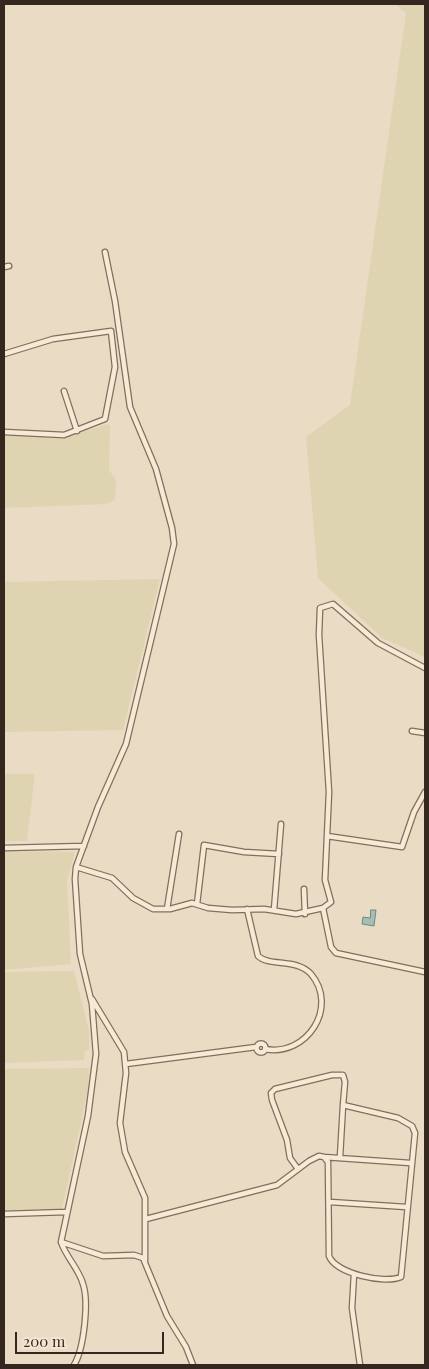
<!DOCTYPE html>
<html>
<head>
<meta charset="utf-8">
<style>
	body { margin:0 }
	#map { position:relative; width:429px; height:1369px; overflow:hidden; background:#eadbc4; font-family:"Playfair Display",serif }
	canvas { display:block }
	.frame { position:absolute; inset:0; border:5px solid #34271f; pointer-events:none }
	.scale { position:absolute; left:15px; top:1332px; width:149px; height:22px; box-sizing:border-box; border:2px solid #34271f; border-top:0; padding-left:6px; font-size:15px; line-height:18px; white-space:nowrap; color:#34271f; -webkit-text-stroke:4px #f2e6d3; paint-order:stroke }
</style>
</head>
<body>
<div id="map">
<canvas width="429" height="1369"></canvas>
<div class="frame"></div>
<div class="scale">200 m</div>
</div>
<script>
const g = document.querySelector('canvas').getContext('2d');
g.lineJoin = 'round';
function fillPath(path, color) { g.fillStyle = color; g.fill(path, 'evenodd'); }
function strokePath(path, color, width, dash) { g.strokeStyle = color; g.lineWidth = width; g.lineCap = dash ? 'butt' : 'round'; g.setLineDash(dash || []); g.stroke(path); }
fillPath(new Path2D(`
	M395 4H425V657L382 638 318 578 306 437 350 405 406 13Z
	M108 424 110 426 109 470 116 480 115 500 107 504 4 508V435H28L59 439Z
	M160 579 123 730 4 732V582Z
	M4 774H35L27 841H4Z
	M4 851 75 852 67 881 71 964 4 970Z
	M74 971 89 1031V1050L85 1051 84 1060 4 1063V972Z
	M89 1068 88 1090 62 1209 4 1210V1069Z`), '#dfd4b2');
const water = new Path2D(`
	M371 910H376L374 926 362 924 363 917 370 918Z`);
fillPath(water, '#a6beb4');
strokePath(water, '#6d8b81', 1);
const street = new Path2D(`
	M4 267 9 266
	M4 354 53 339 111 331
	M64 391 77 431
	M4 432 64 435 105 419 115 367 111 331
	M412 731 425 733
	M327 836 402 847 414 812 425 792
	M4 848 84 846
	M76 867 112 878 133 898 153 909H170L192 903 208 908 232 910 264 909 296 914 323 908 331 947 336 953 425 972
	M304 889 305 914
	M197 904 204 845 244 852 279 854
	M323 908 331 902 325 880 329 792 319 635 320 608 333 604 378 643 425 668
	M167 909 179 834
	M247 909 258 956C270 967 297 958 311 974 339 1007 307 1057 265 1049
	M274 910 281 824
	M92 999 124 1052 126 1073 120 1123 125 1152 145 1198V1261
	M256.5 1048a4.5 4.5 0 1 1 9 0a4.5 4.5 0 1 1-9 0Z
	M126 1064 256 1047
	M324 1157 410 1163
	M340 1157 343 1105
	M330 1202 406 1207
	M4 1214 66 1212
	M146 1219 277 1185 309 1161 319 1156 324 1157 328 1162 329 1256C336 1274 385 1284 401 1277L415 1133 412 1126 398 1118 343 1105 345 1082 343 1075H332L275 1089 271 1093 272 1100 287 1140 290 1158 298 1169
	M61 1242 103 1256 134 1255 143 1258 167 1316 186 1347 193 1365
	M354 1274 352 1308 360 1365
	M74 1365C84 1349 89 1302 83 1284 79 1269 66 1257 61 1242L88 1116 96 1054 92 1004 80 954 75 879 76 867 98 807 126 744 174 544 172 528 156 469 130 407 115 301 105 252`);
strokePath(street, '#836e5c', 7);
strokePath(street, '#f6ead7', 4.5);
</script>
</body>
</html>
